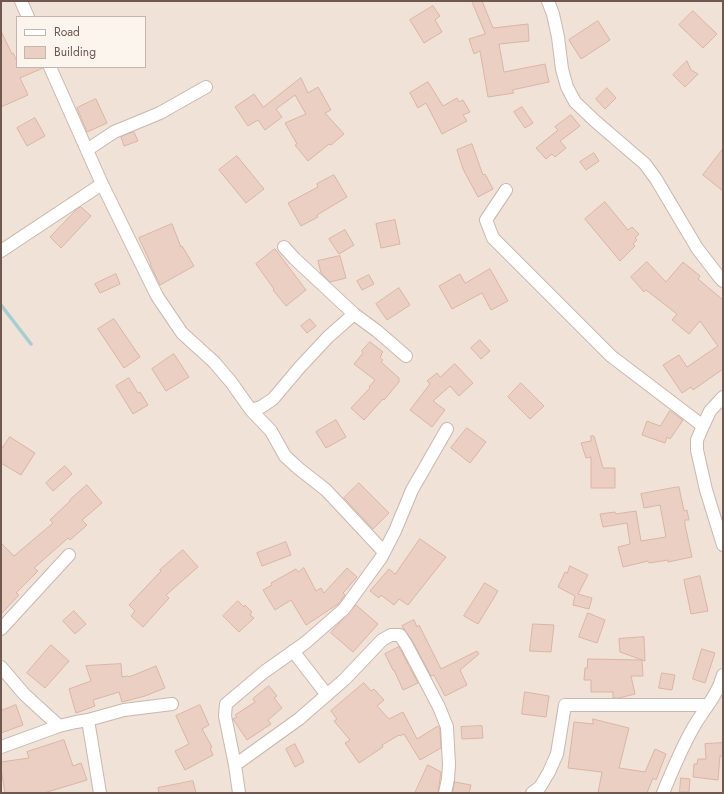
<!DOCTYPE html>
<html>
<head>
<meta charset="utf-8">
<style>
	body { margin:0 }
	#map { position:relative; width:724px; height:794px; overflow:hidden; background:#f9f1e7; font-family:Jost,sans-serif }
	canvas { display:block }
	.frame { position:absolute; inset:0; border:2px solid #6f584f; pointer-events:none }
	.legend { position:absolute; left:16px; top:16px; width:130px; height:52px; box-sizing:border-box; background:#fcf5ed; border:1px solid #c4b6ae; margin:0; padding:5px 7px; list-style:none; font-size:12px; color:#6f584f }
	.legend li { display:flex; align-items:center; gap:8px; height:20px }
	.legend b { width:20px; border:1px solid #c4b6ae }
</style>
</head>
<body>
<div id="map">
<canvas width="724" height="794"></canvas>
<div class="frame"></div>
<ul class="legend">
<li><b style="height:5px;background:#fff"></b>Road</li>
<li><b style="height:11px;background:#ebcfc2"></b>Building</li>
</ul>
</div>
<script>
const g = document.querySelector('canvas').getContext('2d');
g.lineJoin = 'round';
function fillPath(path, color) { g.fillStyle = color; g.fill(path, 'evenodd'); }
function strokePath(path, color, width, dash) { g.strokeStyle = color; g.lineWidth = width; g.lineCap = dash ? 'butt' : 'round'; g.setLineDash(dash || []); g.stroke(path); }
fillPath(new Path2D(`
	M1 1H723V793H1ZM17 17H145V67H17Z`), '#f0e2d7');
strokePath(new Path2D(`
	M1 305 31 344`), '#a6ced1', 3.5);
const building = new Path2D(`
	M472 1H482L493 28 528 24 529 41 499 44 504 72 545 64 549 82 512 90 514 93 488 97 480 51 474 54 469 39 485 34Z
	M433 6 440 16 435 20 442 32 424 43 410 20Z
	M693 11 717 34 703 48 679 25Z
	M598 21 610 40 581 59 569 40Z
	M1 31 12 54 13 53 17 61V67H43V68L20 78 28 95 1 107Z
	M687 61 691 70 698 74 685 87 673 75Z
	M301 78 308 93 318 87 331 110 325 113 344 134 331 145 329 144 308 161 295 145 297 144 285 123 306 114 295 95 276 109 282 117 265 130 258 120 248 126 235 107 254 94 263 107Z
	M428 82 443 106 457 98 459 102 463 100 470 112 463 115 467 121 442 134 426 103 418 108 410 93Z
	M607 88 616 98 605 109 596 99Z
	M96 99 107 123 87 132 77 108Z
	M522 107 533 123 525 128 514 112Z
	M571 115 580 126 560 141 566 148 555 157 552 154 546 159 536 148 558 130 555 127Z
	M35 118 45 136 27 146 17 128Z
	M134 132 138 141 124 146 121 137Z
	M472 144 483 175 485 174 493 189 478 197 463 169 457 150Z
	M723 149V191L703 175Z
	M594 153 599 161 586 170 580 162Z
	M237 156 264 189 246 203 219 170Z
	M334 175 347 197 317 215 318 217 301 226 288 203 318 187 317 184Z
	M605 202 628 230 632 227 639 234 635 238 637 240 633 244 635 246 620 261 585 219Z
	M81 207 91 216 61 248 50 237 77 209Z
	M395 220 400 244 381 248 376 224Z
	M172 224 181 247 182 246 194 266 160 285 150 264H151L139 238Z
	M345 230 354 245 339 254 329 239Z
	M275 249 306 290 286 306 273 290 274 289 256 264Z
	M340 256 346 278 330 282 321 273 318 261Z
	M647 262 666 282 683 262 700 276 698 279 723 300V369L693 390 691 387 682 393 663 365 679 355 687 367 718 346 700 321 689 334 672 320 677 314 646 290 644 292 631 277Z
	M490 269 508 301 491 310 482 293 452 309 439 286 460 274 465 283Z
	M116 274 120 284 100 293 95 284Z
	M369 275 374 284 362 290 357 281Z
	M399 288 410 305 387 320 376 304Z
	M114 319 140 357 124 368 98 329Z
	M310 319 316 326 307 333 301 326Z
	M480 340 490 351 481 359 471 348Z
	M370 342 383 352 381 354 382 355 380 357 383 360 381 362 399 378V382L384 400 383 399 364 420 351 408 370 388 369 387 375 380 354 364 363 353 362 351Z
	M174 354 189 377 166 391 152 369Z
	M455 364 473 383 459 396 450 386 433 401 445 410 432 427 410 410 430 384 427 381 437 373 440 377Z
	M129 378 138 393 140 392 148 405 133 414 116 386Z
	M521 383 544 406 530 419 508 397Z
	M670 411 683 420 670 439 667 437 665 443 642 435 647 421 660 426Z
	M336 420 346 437 326 448 316 432Z
	M467 428 486 442 470 463 451 448Z
	M591 436H594L603 468H615V488H591V457L586 458 581 443 591 441Z
	M10 437 35 453 21 475 1 463V450Z
	M65 466 72 474 53 491 46 483Z
	M359 483 389 513 373 529 344 498Z
	M87 485 102 503 82 520 87 525 70 540 68 538 34 568 38 571 16 593 19 595 1 614V543L14 556 53 523 50 520 70 501V500Z
	M679 487 684 511 687 510 689 520H685V525L692 557 668 562V560L649 563 648 561 623 567 618 547 630 544 627 523 603 527 600 514 615 512 616 514 636 511 641 541 666 537 660 505 644 508 641 494Z
	M420 539 446 557 408 605 399 599 394 605 381 595 379 598 370 591 389 569 395 574Z
	M286 542 291 555 262 566 257 553Z
	M183 550 198 567 166 595 169 598 143 627 131 616 135 611 129 605 161 571 160 570Z
	M570 566 588 575 578 594 592 598 589 609 573 605 575 596 558 587 565 572 567 573Z
	M304 568 316 591 321 588 324 593 347 568 357 577 343 593 345 595 338 604 306 625 291 600 275 610 263 590 272 585 271 583 296 569 298 572Z
	M700 576 708 611 691 614 684 580Z
	M485 583 498 591 478 624 464 616Z
	M238 601 244 607 245 605 252 612 250 615 254 618 239 632 223 616Z
	M356 605 378 624 353 652 331 633Z
	M74 611 86 624 75 634 63 621Z
	M588 613 605 620 597 643 579 637Z
	M414 620 417 627 419 625 441 669 477 651 479 654 460 670 467 685 445 696 434 675 431 676 413 642 402 626Z
	M533 624 554 625 551 652 530 651Z
	M644 637 645 661 620 652 619 639Z
	M51 645 69 661 45 688 27 673Z
	M399 647 418 683 403 690 394 670H393L385 654Z
	M702 649 715 653 705 683 693 679Z
	M588 659 642 660 643 676H631L635 694 619 698H613V692H591V680H584L585 668H587Z
	M121 664 122 677 128 676 129 677 156 666 165 688 145 696 122 702 119 692 93 700 95 706 76 713 69 689 91 681 86 666Z
	M662 673 675 675 672 690 659 688Z
	M364 683 371 691 374 689 384 700 377 706 389 719 403 712 417 739 438 726 440 729 441 748 420 760 404 734 400 736 399 735 382 745 383 747 359 763 345 743 350 740 334 721 337 719 331 711Z
	M269 686 277 696 274 698 282 708 268 720 271 724 247 740 233 719 237 717 235 715 255 702 253 699Z
	M525 692 549 696 546 717 522 714Z
	M16 705 23 725 1 733V711Z
	M200 705 209 725 202 729 212 747 210 748 213 755 185 770 175 751 189 744 176 716Z
	M593 719 629 728 619 768 645 772 655 749 666 754 656 780 653 778 647 793H598L602 772 568 768 574 722 593 724Z
	M482 726 483 738 462 739 461 727Z
	M64 740 73 766 81 763 87 780 44 793H5L1 769V762L29 758 27 752Z
	M723 743V756H720L718 780 693 777 694 764H697L698 759H706L705 744Z
	M295 744 304 762 295 767 286 749Z
	M428 765 441 772 438 793H415Z
	M681 778 690 779 689 792H680Z
	M193 781 196 793H159L158 788Z
	M455 782 471 785 469 793H453Z`);
fillPath(building, '#ebcfc2');
strokePath(building, '#dbb5a5', 1);
const minor = new Path2D(`
	M21 1 28 17
	M548 1 553 14 558 37 562 69 567 87 575 102 595 121 645 164 656 179 697 248 720 278 723 281
	M50 67 102 184 157 296 182 333 214 362 231 382 251 410 271 431 285 456 298 468 326 490 384 552
	M87 150 114 132 160 113 206 87
	M506 190 486 220 493 238 611 356 703 426
	M284 247 295 259 354 314 377 331 406 356
	M1 251 102 184
	M723 397 710 411 703 426 697 440V450L706 490 723 545
	M251 410 261 407 273 399 300 367 328 337 354 314
	M1 629 69 555
	M293 651 327 695
	M1 667 24 694 59 726
	M88 720 100 793
	M1 747 59 726 76 722 88 720 124 710 172 704
	M235 765 225 716 226 704 264 672 305 643 344 609 381 558 395 531 412 490 447 429
	M239 793 235 765 299 719 345 679 382 640 391 635H400L407 646 439 707 447 727 449 765 448 779 445 793
	M532 793 540 787 549 772 557 754 565 705H708
	M663 793C672 771 681 749 693 728 703 710 718 695 723 675`);
strokePath(minor, '#c9b8af', 14);
strokePath(minor, '#fff', 12);
</script>
</body>
</html>
